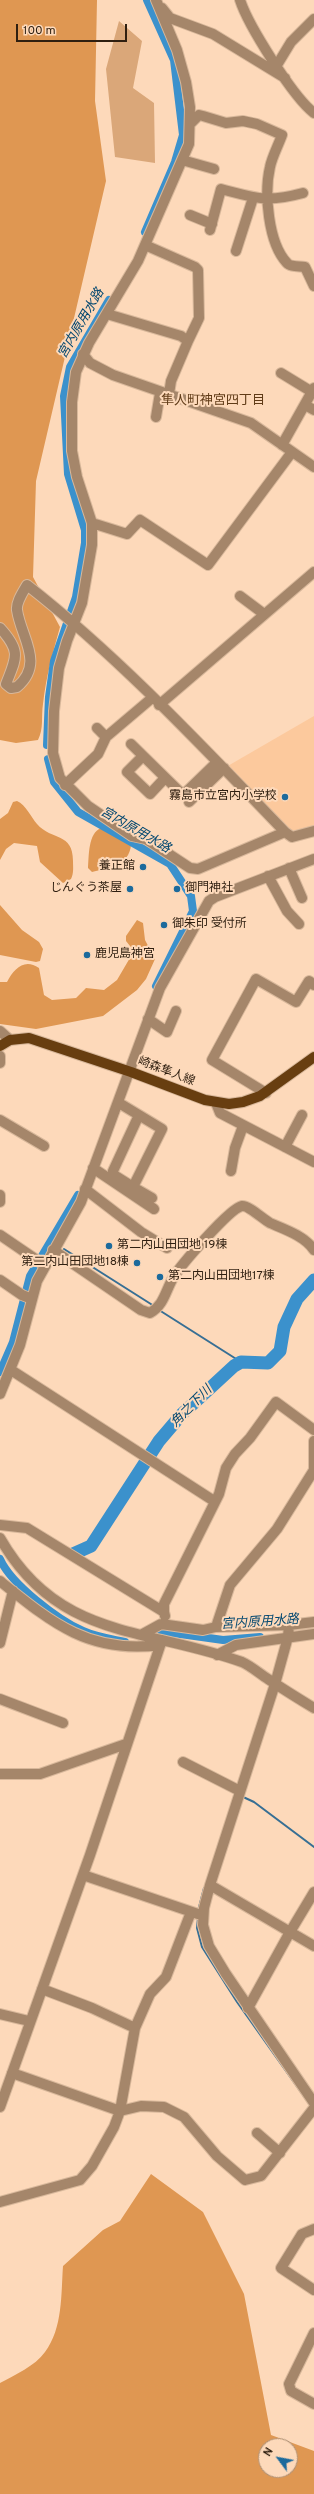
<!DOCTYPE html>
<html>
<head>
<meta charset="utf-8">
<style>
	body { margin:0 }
	#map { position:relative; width:314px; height:2494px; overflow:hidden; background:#fdd9ba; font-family:Overpass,sans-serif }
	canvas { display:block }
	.north { position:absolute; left:258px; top:2438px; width:40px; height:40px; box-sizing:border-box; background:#fdd9ba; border:1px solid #ab8f76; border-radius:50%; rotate:302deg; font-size:11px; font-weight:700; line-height:16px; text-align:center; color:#2f1f10 }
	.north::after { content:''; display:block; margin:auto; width:14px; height:18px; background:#1c6a9c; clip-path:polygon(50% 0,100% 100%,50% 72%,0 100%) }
	.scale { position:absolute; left:16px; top:24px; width:111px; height:18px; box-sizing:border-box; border:2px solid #2f1f10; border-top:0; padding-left:5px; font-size:12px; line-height:14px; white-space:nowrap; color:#2f1f10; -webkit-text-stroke:3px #fdd9ba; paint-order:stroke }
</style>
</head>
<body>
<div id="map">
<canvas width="314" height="2494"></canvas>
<div class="north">N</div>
<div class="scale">100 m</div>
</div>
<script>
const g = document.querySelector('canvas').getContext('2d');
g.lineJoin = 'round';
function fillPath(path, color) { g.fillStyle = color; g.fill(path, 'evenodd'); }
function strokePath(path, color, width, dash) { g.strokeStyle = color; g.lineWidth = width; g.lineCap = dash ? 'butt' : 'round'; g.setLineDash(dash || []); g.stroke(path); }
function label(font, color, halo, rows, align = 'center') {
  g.font = font + ' Overpass,"Noto Sans JP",sans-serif'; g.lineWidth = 4; g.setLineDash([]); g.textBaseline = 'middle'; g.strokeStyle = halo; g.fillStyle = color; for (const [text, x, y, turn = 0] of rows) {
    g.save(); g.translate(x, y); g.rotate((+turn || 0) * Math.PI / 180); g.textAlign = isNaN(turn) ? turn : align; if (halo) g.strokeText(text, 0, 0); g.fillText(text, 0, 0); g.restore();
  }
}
fillPath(new Path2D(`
	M314 716V827L291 831 226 767Z`), '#fcc99d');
fillPath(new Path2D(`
	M119 21 142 41 133 88 154 103 155 163 115 157 106 69Z`), '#daa779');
fillPath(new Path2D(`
	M0 0H97L95 101 106 181 36 481 33 577 60 627C53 652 46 677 43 704 41 717 44 728 38 740L16 743 0 740Z
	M17 801C26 805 31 817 37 824 52 841 73 832 73 861 73 867 74 873 71 879L63 883 40 862 37 846 14 843 6 849 0 860V819L8 813 13 802Z
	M101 828 131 845C129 866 108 868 92 872L88 868C89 856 88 833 101 828Z
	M0 905 22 930 39 942 43 949 40 961 36 962 0 955Z
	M137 920 143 923 145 940 155 959 146 979 137 990 103 1016 36 1029 0 1024V982H7C14 969 24 958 39 968L44 995 52 1000 76 998 86 988 104 990 117 980 134 951 126 941V936Z
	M151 2174 203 2212 244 2294 271 2435 314 2451V2494H0V2383C15 2375 35 2366 45 2352 63 2328 61 2294 63 2266L103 2230 120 2221ZM266 2446H290V2470H266Z`), '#df9752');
strokePath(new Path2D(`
	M50 1239 52 1241
	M64 1249 154 1306
	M159 1310 241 1362
	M241 1796 254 1802 314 1847
	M198 1911 204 1888
	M198 1918 197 1928 202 1947 237 2002 308 2102`), '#376f94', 2);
strokePath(new Path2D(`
	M145 232 175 162 183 135 174 60 147 0
	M47 745 49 697 54 661 76 597 85 543V530L68 474 64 396 70 367 109 300
	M48 759 54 782 78 812 170 864 191 896 193 911 156 986
	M0 1372 13 1342 30 1276 78 1195
	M0 1559C11 1584 58 1620 83 1631 96 1637 111 1639 125 1642
	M159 1631 223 1640 260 1637`), '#3b91cc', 8);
strokePath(new Path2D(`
	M73 1554 91 1546 159 1441 182 1414 234 1366 241 1362 268 1363 280 1351 284 1327 297 1299 314 1280`), '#3b91cc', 13);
const minor = new Path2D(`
	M156 0 177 50 186 82 190 107 189 144 138 261 89 343 76 372 72 402V451L77 477 92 523V545L82 603 67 641 59 668 54 711 53 753 60 778 88 806 132 836 146 839 190 868 198 869 285 832
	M240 0C248 25 293 97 314 113
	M162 8 170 18 213 34 285 78
	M277 65 291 42 314 19
	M190 124 199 115 203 116 226 123 243 121 257 124 282 135C278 146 272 157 270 167 264 193 268 243 287 263 290 267 299 266 305 267L314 286
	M182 160 214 169
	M190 215 212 224
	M210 230 221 189C256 198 266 203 303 193
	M145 245 195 267 198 270 199 318 188 341
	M236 251 253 198
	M107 314 181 336 188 341 171 381 169 394
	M83 354 90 363 113 375 251 423 314 467
	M281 373 312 392
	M305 405 314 410
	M156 417 160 393
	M282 445 314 388
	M92 523 127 534 140 520 208 565 292 452
	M240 596 264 614
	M0 628C22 652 16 658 6 684L11 688 17 687C45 663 21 638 17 610 16 602 23 592 27 585 119 657 204 748 285 832L292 837 314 831
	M159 705 314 572
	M97 728 106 737
	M131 744 183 795 217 762
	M143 756 127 772 150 794 165 778
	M65 785 98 754 106 737 152 698
	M189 802 224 768
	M289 868 302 898
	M268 876 287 911 299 924
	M148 1019 167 1032 176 1011
	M0 1031 10 1040
	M0 1056V1063
	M266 1093 212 1060 256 979 296 1002 309 981 314 985
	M119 1103 162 1129 133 1187 114 1175 113 1171 139 1115
	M216 1103 220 1113 314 1162
	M0 1120 44 1146
	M285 1147 302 1115
	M93 1168 154 1209
	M231 1171 235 1148 243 1126
	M133 1187 152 1198
	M85 1189 141 1232 167 1248
	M0 1195V1202
	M0 1235 44 1265
	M53 1250 141 1310 150 1313C164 1305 165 1292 173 1278 180 1266 230 1208 242 1206 248 1205 263 1219 270 1223 284 1229 305 1236 314 1250
	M0 1280 22 1295 32 1299
	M11 1370 214 1501
	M0 1394 20 1345 37 1281 81 1202 160 988 209 901 215 897 314 859
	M314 1469V1441
	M0 1525 27 1528 164 1612 165 1616
	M0 1538C58 1640 145 1627 242 1662 251 1666 260 1674 268 1679 283 1689 299 1699 314 1708
	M0 1581C52 1623 89 1654 160 1645
	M164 1612V1604L219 1494 226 1468 235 1454 250 1438 276 1402 314 1430
	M314 1622 289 1625 288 1637 275 1684 210 1885 204 1908 203 1925 209 1946 226 1974 314 2103
	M216 1627 289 1625
	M141 1635 161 1624 203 1630 216 1627 230 1585 277 1529 314 1470
	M0 1643 13 1591
	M217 1655 236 1645 314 1634
	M0 1699 63 1723
	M183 1762 240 1791
	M0 1774H40L126 1744
	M83 1875 198 1914
	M210 1885 314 1946
	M42 1989 92 2008 135 2028
	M248 2008 290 1932 314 1892
	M0 2014 29 2021
	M12 2073 120 2111 141 2106 164 2107 184 2117 217 2156 245 2180 261 2176 314 2108
	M0 2107 90 1855 162 1640
	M257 2133 280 2153
	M0 2202 80 2180 92 2166 114 2127 120 2111 135 2028 150 1994 166 1977 191 1912
	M314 2229 302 2234 281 2268 314 2290
	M314 2333 289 2384 291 2391 314 2404`);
const major = new Path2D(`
	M0 1046 10 1040 29 1038 131 1072 205 1100 229 1104 243 1102 260 1096 314 1057`);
strokePath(minor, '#d8b89b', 12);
strokePath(major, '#d8b89b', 12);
strokePath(minor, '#a5866a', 10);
strokePath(major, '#683e10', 10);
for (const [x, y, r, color] of [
	[285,797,4,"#1c6a9c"],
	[143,867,4,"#1c6a9c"],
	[130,889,4,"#1c6a9c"],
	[177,889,4,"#1c6a9c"],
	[164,925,4,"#1c6a9c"],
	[87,955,4,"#1c6a9c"],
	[109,1246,4,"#1c6a9c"],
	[137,1263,4,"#1c6a9c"],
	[160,1277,4,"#1c6a9c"]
]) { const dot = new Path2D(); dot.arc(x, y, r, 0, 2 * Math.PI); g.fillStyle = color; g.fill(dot); strokePath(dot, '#fdd9ba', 1.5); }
label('12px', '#2f1f10', '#fdd9ba', [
	["霧島市立宮内小学校",277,797,"right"],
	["養正館",135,867,"right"],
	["じんぐう茶屋",122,889,"right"],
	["御門神社",185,889],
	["御朱印 受付所",172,925],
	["鹿児島神宮",95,955],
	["第二内山田団地 19棟",117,1246],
	["第二内山田団地18棟",129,1263,"right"],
	["第二内山田団地17棟",168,1277]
], 'left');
label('12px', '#2f1f10', '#fdd9ba', [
	["崎森隼人線",166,1072,21]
]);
label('italic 13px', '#044870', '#fdd9ba', [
	["宮内原用水路",82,324,-60],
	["宮内原用水路",135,831,30],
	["角之下川",192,1407,-45],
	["宮内原用水路",260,1623,-4]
]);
label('13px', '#603b17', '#fdd9ba', [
	["隼人町神宮四丁目",213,401]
]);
</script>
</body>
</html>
